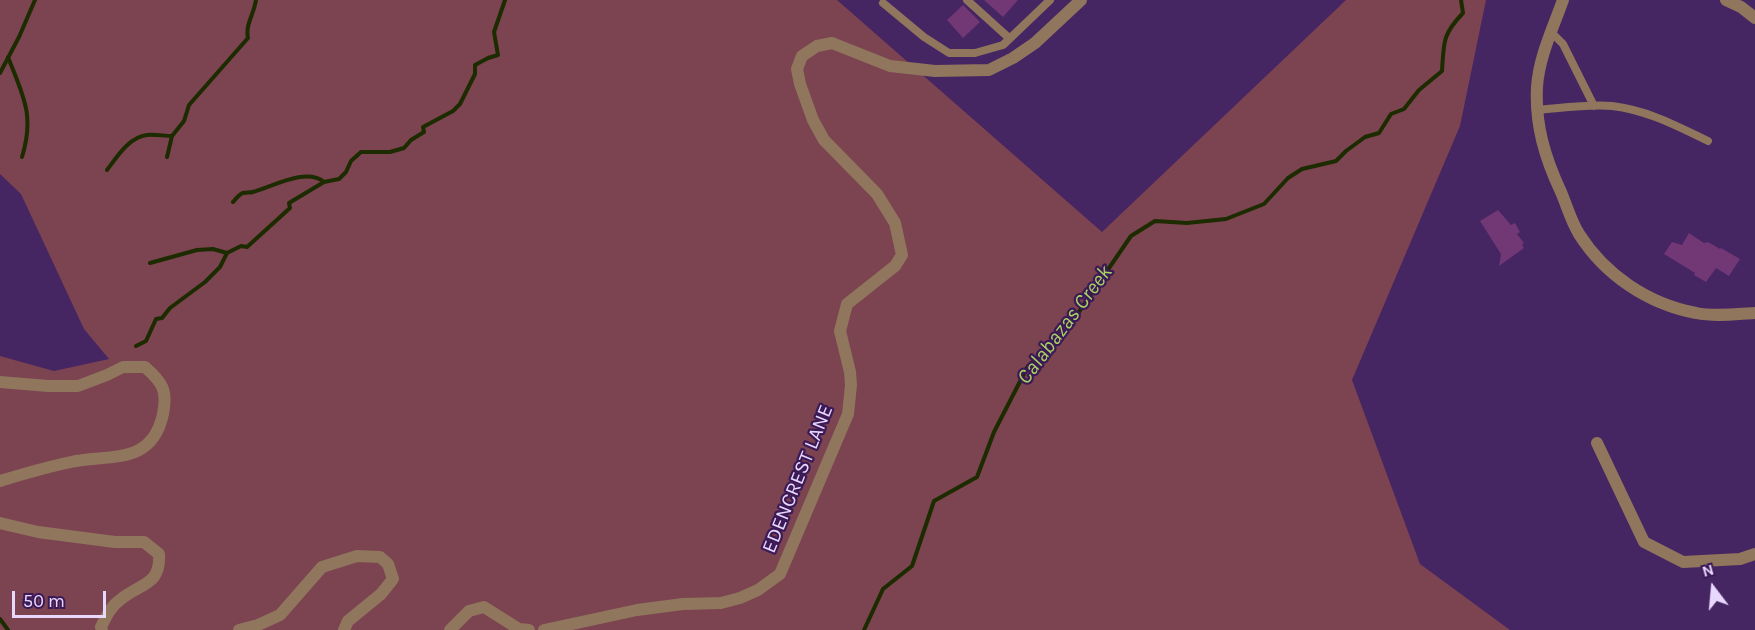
<!DOCTYPE html>
<html>
<head>
<meta charset="utf-8">
<style>
	body { margin:0 }
	#map { position:relative; width:1755px; height:630px; overflow:hidden; background:#462563; font-family:Karla,sans-serif }
	canvas { display:block }
	.north { position:absolute; left:1683px; top:558px; width:60px; height:60px; -webkit-text-stroke:4px #3b1a57; paint-order:stroke; rotate:344deg; font-size:16px; font-weight:700; line-height:24px; text-align:center; color:#e9d8fd }
	.north::after { content:''; display:block; margin:auto; width:21px; height:27px; background:#e9d8fd; clip-path:polygon(50% 0,100% 100%,50% 72%,0 100%) }
	.scale { position:absolute; left:12px; top:591px; width:94px; height:27px; box-sizing:border-box; border:3px solid #e9d8fd; border-top:0; padding-left:8px; font-size:18px; line-height:21px; white-space:nowrap; color:#e9d8fd; -webkit-text-stroke:4px #3b1a57; paint-order:stroke }
</style>
</head>
<body>
<div id="map">
<canvas width="1755" height="630"></canvas>
<div class="north">N</div>
<div class="scale">50 m</div>
</div>
<script>
const g = document.querySelector('canvas').getContext('2d');
g.lineJoin = 'round';
function fillPath(path, color) { g.fillStyle = color; g.fill(path, 'evenodd'); }
function strokePath(path, color, width, dash) { g.strokeStyle = color; g.lineWidth = width; g.lineCap = dash ? 'butt' : 'round'; g.setLineDash(dash || []); g.stroke(path); }
function label(font, color, halo, rows, align = 'center') {
  g.font = font + ' Karla,sans-serif'; g.lineWidth = 4.5; g.setLineDash([]); g.textBaseline = 'middle'; g.strokeStyle = halo; g.fillStyle = color; for (const [text, x, y, turn = 0] of rows) {
    g.save(); g.translate(x, y); g.rotate((+turn || 0) * Math.PI / 180); g.textAlign = isNaN(turn) ? turn : align; if (halo) g.strokeText(text, 0, 0); g.fillText(text, 0, 0); g.restore();
  }
}
fillPath(new Path2D(`
	M0 0H837L1102 232 1346 0H1486L1460 126 1352 380 1420 564 1510 630H0V356L54 371 109 359 84 329 21 194 0 174Z`), '#7c4350');
strokePath(new Path2D(`
	M8 57C23 96 35 115 22 157
	M0 73 19 37 35 0
	M167 157 172 136
	M107 170C117 157 129 137 147 135 155 134 164 136 172 136L184 121 189 105 248 38C245 25 254 14 256 0
	M233 202C236 199 239 194 243 193 246 192 250 193 253 192 272 187 306 167 324 182
	M150 263 197 250 213 249 227 253
	M136 346 146 341 156 319 162 318 170 308 205 282 220 267 227 253 241 246 247 247 290 208 289 203 324 182 339 179 346 172 351 161 361 152H390L404 148 411 140 424 132 423 127 453 111 460 104 475 74V65L488 58 498 55 494 32 505 0
	M0 619 8 630
	M864 630 883 589 912 566 934 501 977 477 994 432 1028 366 1061 338 1131 236 1155 221 1187 223 1226 219 1264 204 1288 178 1302 169 1336 161 1346 151 1365 137 1379 133 1391 114 1404 109 1419 90 1442 71C1444 42 1442 35 1463 13L1461 0`), '#1d2b00', 4);
fillPath(new Path2D(`
	M984 0H1018L1003 17Z
	M963 5 980 22 963 38 947 20Z
	M1498 210 1511 225 1515 223 1520 232 1517 234 1524 243 1522 245 1524 248 1499 266 1501 254 1480 221Z
	M1689 233 1704 243 1708 242 1720 249 1721 248 1740 259 1729 276 1716 268 1706 282 1694 275 1695 273 1664 254 1672 242 1682 245Z`), '#723775');
strokePath(new Path2D(`
	M967 0 1009 38
	M883 3 924 37 949 53H975L1003 45 1050 0
	M1551 32 1563 44 1594 106
	M1537 110C1562 108 1588 104 1612 106 1647 110 1677 126 1708 141`), '#8f765d', 8);
strokePath(new Path2D(`
	M1563 0C1553 28 1539 57 1537 87 1535 125 1545 158 1561 192 1567 206 1571 221 1579 234 1605 275 1648 304 1696 313 1715 317 1736 314 1755 313
	M0 382 48 386H78L107 375 123 367H145C162 382 168 390 163 414 152 466 109 454 71 462 47 467 23 474 0 481
	M1597 443 1644 542 1683 562 1740 559 1755 554
	M0 523 38 532 115 542H144L159 554C161 586 140 583 120 600 111 606 106 617 101 627L102 630
	M239 630 258 625 280 615 322 567 357 556 380 557 388 564 393 579 381 594 348 621 344 630
	M450 630 469 611 484 607 519 629 529 630
	M544 630 637 610 683 604 721 603 740 598 758 590 780 574 848 414 851 385 850 372 840 331 847 304 895 266 902 255 895 223 877 194 824 140 813 120 800 84 797 69 802 56 817 46 832 43 890 66 935 71 989 70 1013 58 1035 43 1081 0`), '#8f765d', 12);
strokePath(new Path2D(`
	M1726 0 1741 7 1755 18`), '#8f765d', 12);
label('20px', '#e9d8fd', '#3b1a57', [
	["EDENCREST LANE",798,479,-68]
]);
label('italic 21px', '#a9d261', '#3b1a57', [
	["Calabazas Creek",1065,325,-53]
]);
</script>
</body>
</html>
